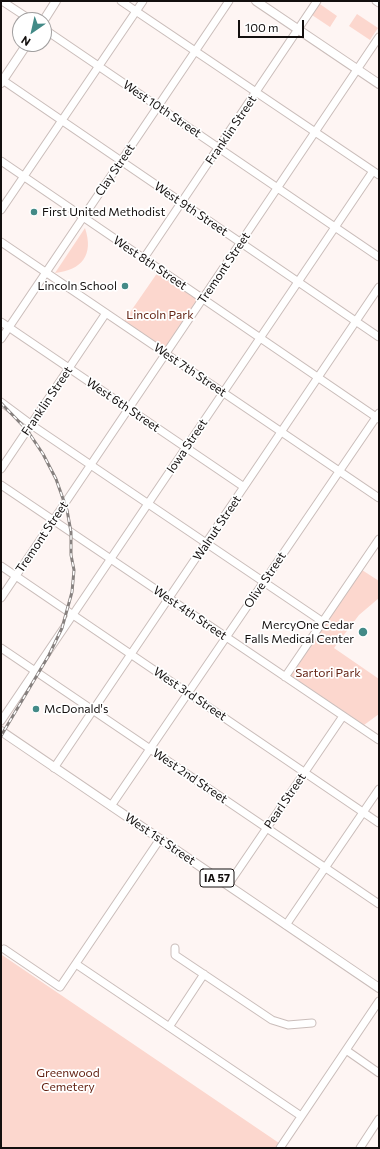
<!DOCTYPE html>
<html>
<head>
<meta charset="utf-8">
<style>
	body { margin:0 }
	#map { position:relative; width:380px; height:1149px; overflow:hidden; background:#fef5f3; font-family:Commissioner,sans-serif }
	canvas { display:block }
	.frame { position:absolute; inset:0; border:2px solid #130f0e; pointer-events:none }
	.north { position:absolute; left:12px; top:12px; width:40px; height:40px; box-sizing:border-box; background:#fff; border:1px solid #a19f9f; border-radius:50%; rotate:214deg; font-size:11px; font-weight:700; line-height:16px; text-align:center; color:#130f0e }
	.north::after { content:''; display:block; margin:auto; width:14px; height:18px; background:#438a87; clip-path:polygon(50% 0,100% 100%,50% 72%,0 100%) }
	.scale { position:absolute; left:238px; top:20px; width:66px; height:18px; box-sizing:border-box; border:2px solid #130f0e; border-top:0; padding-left:5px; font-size:12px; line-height:14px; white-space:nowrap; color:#130f0e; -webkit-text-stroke:3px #fff; paint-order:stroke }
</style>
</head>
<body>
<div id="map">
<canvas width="380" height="1149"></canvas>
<div class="frame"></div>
<div class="north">N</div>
<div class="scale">100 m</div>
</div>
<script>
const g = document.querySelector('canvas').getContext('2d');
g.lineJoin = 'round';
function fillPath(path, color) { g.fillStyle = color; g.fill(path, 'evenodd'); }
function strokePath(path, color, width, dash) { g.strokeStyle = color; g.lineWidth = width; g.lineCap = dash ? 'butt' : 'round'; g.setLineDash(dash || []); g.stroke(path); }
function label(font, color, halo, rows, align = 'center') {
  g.font = font + ' Commissioner,sans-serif'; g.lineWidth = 3.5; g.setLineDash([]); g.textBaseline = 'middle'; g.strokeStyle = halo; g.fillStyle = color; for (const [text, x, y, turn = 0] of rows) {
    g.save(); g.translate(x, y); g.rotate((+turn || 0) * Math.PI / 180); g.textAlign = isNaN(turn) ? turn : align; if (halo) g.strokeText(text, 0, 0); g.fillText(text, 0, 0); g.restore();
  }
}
fillPath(new Path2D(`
	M317 2 337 16 330 27 309 13Z
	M357 14 378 28 370 40 349 26Z
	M85 228C94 255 82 270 55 273Z
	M160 269 203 298 166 353 122 324Z
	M362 570 379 581V598L359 615 334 648 379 679V714L364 725 290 675Z
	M2 955 279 1143 276 1148H1Z`), '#fcd7ce');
const minor = new Path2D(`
	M2 1 31 20
	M121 1 379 175
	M376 1 379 3
	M44 29 379 257
	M1 79 379 337
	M1 161 379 419
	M1 210 143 1
	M1 242 379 498
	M144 258 317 1
	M1 322 244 487
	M1 339 229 1
	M1 402 36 428 323 622
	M1 469 106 313
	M1 485 379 740
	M1 566 379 823
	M1 598 379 37
	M1 648 379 904
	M285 677 379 539
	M1 721 373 171
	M54 768 379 287
	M111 806 379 413
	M228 885 343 716
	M286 925 379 789
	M175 948V955L272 1020 288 1025 312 1023
	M4 949 60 987 160 839
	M76 964 301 1116
	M169 1027 204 974
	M346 1050 379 1073
	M280 1148 379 1001
	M360 1148 379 1119`);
const major = new Path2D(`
	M256 1 379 84
	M44 20 56 1
	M1 83 27 44
	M1 731 379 988`);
strokePath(minor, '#cabdba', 9);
strokePath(major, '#cabdba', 10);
strokePath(minor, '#fff', 7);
strokePath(major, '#fff', 8);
const rail = new Path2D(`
	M1 403 27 430 43 454 56 479 67 510 71 532V555L74 570 72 592 62 628 49 655 1 736`);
strokePath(rail, '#87817f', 3);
strokePath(rail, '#fff', 1.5, [4.5]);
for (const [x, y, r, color] of [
	[34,212,4,"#438a87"],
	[125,286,4,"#438a87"],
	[363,632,5,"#438a87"],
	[36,709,4,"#438a87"]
]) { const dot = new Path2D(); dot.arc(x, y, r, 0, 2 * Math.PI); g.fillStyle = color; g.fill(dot); strokePath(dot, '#fff', 1.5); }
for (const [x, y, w] of [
	[217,878,34]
]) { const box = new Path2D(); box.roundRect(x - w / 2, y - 9, w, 18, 3); g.fillStyle = '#fff'; g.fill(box); strokePath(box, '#130f0e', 1); }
label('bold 11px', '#130f0e', null, [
	["IA 57",217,878]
]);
label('12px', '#130f0e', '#fff', [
	["West 10th Street",162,109,34],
	["Franklin Street",231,130,-56],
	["Clay Street",115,170,-56],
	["West 9th Street",191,209,34],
	["West 8th Street",150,263,34],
	["Tremont Street",224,268,-56],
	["West 7th Street",190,370,34],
	["Franklin Street",47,401,-56],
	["West 6th Street",123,405,34],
	["Iowa Street",187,446,-56],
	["Walnut Street",217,528,-56],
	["Tremont Street",42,537,-56],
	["Olive Street",265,580,-56],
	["West 4th Street",190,613,34],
	["West 3rd Street",190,694,34],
	["West 2nd Street",190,776,34],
	["Pearl Street",285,801,-56],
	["West 1st Street",160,839,34]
]);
label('12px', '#130f0e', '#fff', [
	["First United Methodist",42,212],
	["Lincoln School",117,286,"right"],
	["MercyOne Cedar",354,625,"right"],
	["Falls Medical Center",354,639,"right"],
	["McDonald's",44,709]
], 'left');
label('12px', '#632314', '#fff', [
	["Lincoln Park",160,315],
	["Sartori Park",328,673],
	["Greenwood",68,1073],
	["Cemetery",68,1087]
]);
</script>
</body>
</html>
